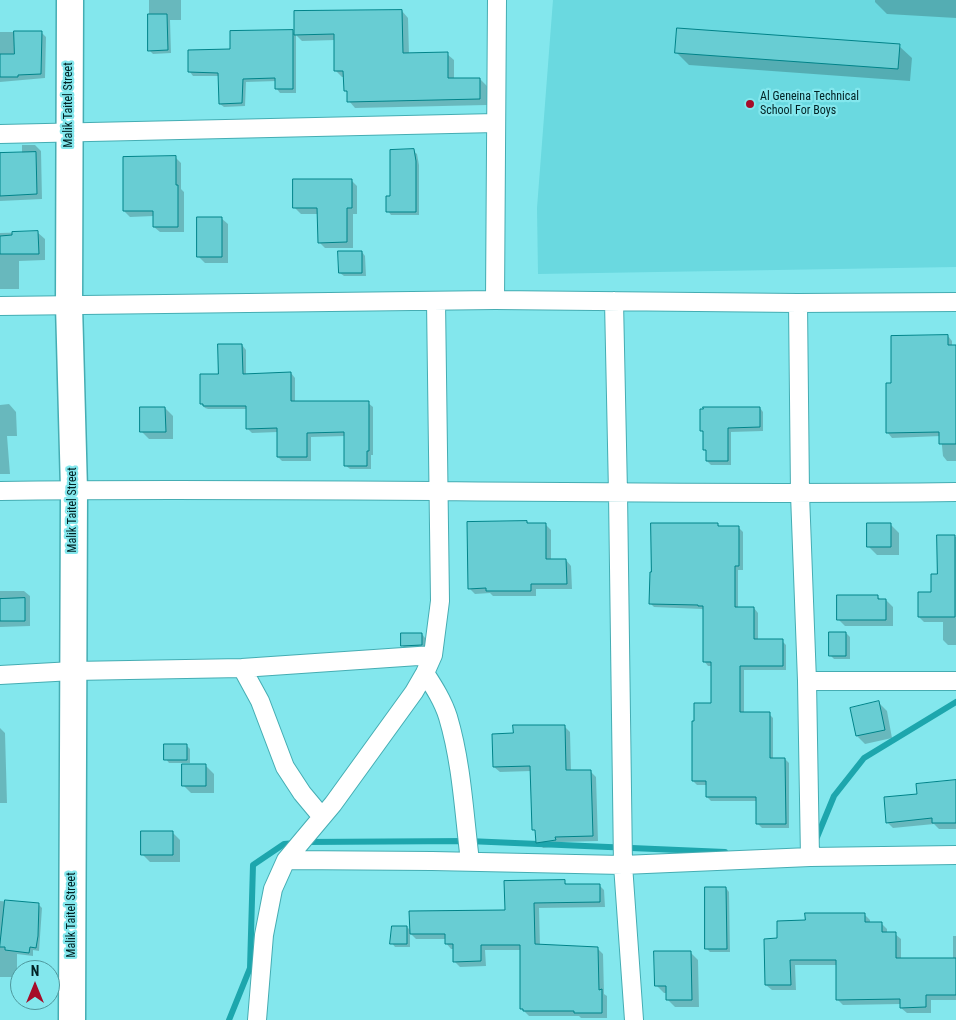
<!DOCTYPE html>
<html>
<head>
<meta charset="utf-8">
<style>
	body { margin:0 }
	#map { position:relative; width:956px; height:1020px; overflow:hidden; background:#83e7ed; font-family:"Roboto Condensed",sans-serif }
	canvas { display:block }
	.north { position:absolute; left:10px; top:960px; width:50px; height:50px; box-sizing:border-box; background:#83e7ed; border:1px solid #4f989d; border-radius:50%; rotate:0deg; font-size:14px; font-weight:700; line-height:20px; text-align:center; color:#012224 }
	.north::after { content:''; display:block; margin:auto; width:18px; height:22px; background:#a60c29; clip-path:polygon(50% 0,100% 100%,50% 72%,0 100%) }
</style>
</head>
<body>
<div id="map">
<canvas width="956" height="1020"></canvas>
<div class="north">N</div>
</div>
<script>
const g = document.querySelector('canvas').getContext('2d');
g.lineJoin = 'round';
function fillPath(path, color) { g.fillStyle = color; g.fill(path, 'evenodd'); }
function strokePath(path, color, width, dash) { g.strokeStyle = color; g.lineWidth = width; g.lineCap = dash ? 'butt' : 'round'; g.setLineDash(dash || []); g.stroke(path); }
function label(font, color, halo, rows, align = 'center') {
  g.font = font + ' "Roboto Condensed",sans-serif'; g.lineWidth = 4.5; g.setLineDash([]); g.textBaseline = 'middle'; g.strokeStyle = halo; g.fillStyle = color; for (const [text, x, y, turn = 0] of rows) {
    g.save(); g.translate(x, y); g.rotate((+turn || 0) * Math.PI / 180); g.textAlign = isNaN(turn) ? turn : align; if (halo) g.strokeText(text, 0, 0); g.fillText(text, 0, 0); g.restore();
  }
}
fillPath(new Path2D(`
	M553 0H956V267L538 274 537 208Z`), '#6ad9e0');
fillPath(new Path2D(`
	M149 0H181V20H170L171 53 153 54 149 50Z
	M875 0H956V18L887 14 875 2Z
	M402 11 408 18 409 54H447L454 60V79H480L487 86V105L355 108 349 101V94L345 90V77H342L335 70V40L302 41 296 35V93H280L277 89V81L246 82 245 106 224 107 220 104 219 76H193L190 72 231 50 292 31 295 34Z
	M0 32H41L46 37 45 78 0 82Z
	M899 46 912 58 910 81 689 65 677 53Z
	M22 145H35L41 151 42 199 0 201V179H22Z
	M413 151 417 154 419 165V215H391L388 211 391 197Z
	M175 157 181 163V189L184 192V232H160L154 227V216L130 217 124 211Z
	M351 180 357 186V214H353V248H325L319 242 318 214H301L294 207Z
	M221 218 228 224V263H205L198 256Z
	M37 232 45 239V260L19 261V289H0V233Z
	M362 252 365 256 366 276H344L340 273Z
	M948 336 952 341V346H956V461H947L943 456 941 436 892 438 888 433 892 384Z
	M242 345 246 350V375L291 373 295 378V403H368L373 407V455H371V469H350L345 465V436L311 437V461H282L278 457V432L252 433 247 428V409H208L205 408 201 403 219 375Z
	M9 404 16 412 17 436H7L10 474H0V405Z
	M165 408 173 416V439H149L141 431Z
	M760 408 763 412V431L731 432V465H711L707 461V452L704 449V433L701 430Z
	M527 522 529 524H545L551 530V560H566L571 566 572 589H536V596H493L490 593 475 594 469 588Z
	M718 525 720 528H739L743 532V570H738V608H754L758 613V641H782L786 645V670H744V714H769L773 718V759H785L789 763V828H762L758 824V801H711L707 797V785H697L693 781 713 705V666H708L704 661 703 610 702 609 654 607 650 603Z
	M891 525 899 533V555H877L869 547Z
	M939 537H956V645H948L943 640V622H924L919 617 932 594 939 576Z
	M0 591H24L30 596V626L0 627Z
	M877 596 881 600H886L893 607V626H845L838 619Z
	M846 633 850 637V659H834L830 655Z
	M403 634H422L425 638V648L406 650 403 646Z
	M879 703 887 711 892 738 865 744 857 736 852 709Z
	M564 726 570 732 571 771H590L596 777 598 841 561 842V846L543 848 538 842 536 832 534 829 531 771 500 772 494 767 515 734Z
	M0 728 5 733 7 803H0Z
	M186 745 190 749V763H169L166 759Z
	M206 766 214 774V793H191L183 785Z
	M956 782V829H939L934 824 893 828 887 822 919 795Z
	M172 832 180 840V862H150L142 854Z
	M564 882 568 885H599L604 890 605 907 539 908 540 946 597 948 603 954 604 994 607 996V1018H581L579 1016H529L521 1008V950H485L486 966 460 967 454 961V949H451L446 943V939H416L410 933V947H395L392 943 407 927 411 931 506 912Z
	M726 888 729 892 730 952H710L706 948Z
	M0 901 38 904 42 908 39 951 33 950V956L17 954V977H0Z
	M864 914 870 920V923H881L887 929V934H895L901 939V959H953V936H956V1000H931V1013H907L901 1008V1004L843 1005 838 1000V965H795L796 990H772L766 985 778 940 806 921Z
	M690 952 698 960 699 1007H675L667 999V993H664L656 985Z`), '#0003');
strokePath(new Path2D(`
	M305 842 468 841 725 852
	M815 842 834 796 864 758 956 702
	M229 1020 250 968 253 865 284 844 296 843`), '#1da6ad', 6);
const building = new Path2D(`
	M402 10 403 53 448 52V78H480V99L347 102V91H344L343 71H334V34L294 35V11Z
	M148 14H167L168 50 148 51Z
	M677 28 900 44 898 69 675 53Z
	M293 30V89H275V78L243 79 242 103 219 104 218 73 188 72V50L230 49V31Z
	M14 31H42L41 74 18 75V77H0V54H14Z
	M414 149 416 161V212H386V196H390V150Z
	M36 152 37 194 0 196V153Z
	M176 156V185H178V227H153V211H123V157Z
	M293 179H352V208H347V242L318 243 317 208H293Z
	M197 217H222V257H197Z
	M38 231 39 254H0V236L12 235V232Z
	M338 251H362V273H339Z
	M948 335V345H956V444H939V432L886 433V383H891V336Z
	M218 344H242L243 374 291 372V401H369V451H367V466H344V432L307 433V457H277V428L246 429V406H203V404H200V374H218Z
	M140 407H165L166 432H140Z
	M703 407H760V427L728 428V461H706V450H703V431H700V409H703Z
	M527 521V523H546V559H566L567 584H531V591H486V588L468 589 467 522Z
	M651 523H718V526H739V566H735V607H754V639H783V666H740V712H770V758H785L786 824H756V797H706V781H692V721H694V703H711V662H703V606H698V605L649 604 650 572H651Z
	M867 523H891V547H867Z
	M937 535H955V617H918V592H931V574H937Z
	M837 595H878V599H886V620H837Z
	M25 598V621H0V599Z
	M829 632H846V656H829Z
	M401 633H422V645L401 646Z
	M879 701 885 730 856 736 850 708Z
	M513 725H565L566 770H591L593 836 555 837 556 840 536 843 535 830H532L530 766 493 767 492 734 513 733Z
	M164 744H187V760H164Z
	M182 764H206V786H182Z
	M956 780V823H932V818L886 823 884 797 917 794 916 784Z
	M141 831H173V855H141Z
	M565 880V884H600V902L534 903 535 944 598 947 599 990 602 989V1013H574V1011H523V1009H520V945H481V961L453 962V944H445V934H410L409 911 505 910 504 881Z
	M705 887H726L727 949H705Z
	M5 900 39 903 38 936 36 948 30 947 29 953 5 950V947H0Z
	M805 913H865V922H882V932H896V958H956V995H926V1007L900 1008V999L836 1000V960H790L791 985H765L764 939 777 938V921L805 920Z
	M392 926H407V944H390Z
	M654 951H691L692 1000H666V986H655Z`);
fillPath(building, '#68cdd3');
strokePath(building, '#008389', 1);
const minor = new Path2D(`
	M0 134 496 123
	M495 300 497 0
	M614 301 618 493 623 865 634 1020
	M798 303 800 494 807 681 810 857 956 855
	M0 306 495 300 798 303 956 302
	M0 491C319 487 637 496 956 492
	M242 668 260 701 285 767 302 793 322 817
	M425 673C434 687 443 701 448 717 462 764 464 814 470 861
	M0 675 73 671 242 668 433 655
	M807 681H956
	M286 860 432 861 623 865 810 857
	M257 1020 264 935 273 889 286 860 333 804 414 692 425 673 433 655 440 601 436 301`);
const secondary = new Path2D(`
	M70 0 69 305 74 490 72 1020`);
strokePath(minor, '#45adb3', 20);
strokePath(secondary, '#45adb3', 29);
strokePath(minor, '#fff', 18);
strokePath(secondary, '#fff', 26);
for (const [x, y, r, color] of [
	[750,104,5,"#a60c29"]
]) { const dot = new Path2D(); dot.arc(x, y, r, 0, 2 * Math.PI); g.fillStyle = color; g.fill(dot); strokePath(dot, '#83e7ed', 2); }
label('12px', '#012224', '#83e7ed', [
	["Al Geneina Technical",760,97],
	["School For Boys",760,111]
], 'left');
label('12px', '#012224', '#83e7ed', [
	["Malik Taitel Street",69,105,-90],
	["Malik Taitel Street",73,510,-90],
	["Malik Taitel Street",72,915,-90]
]);
</script>
</body>
</html>
